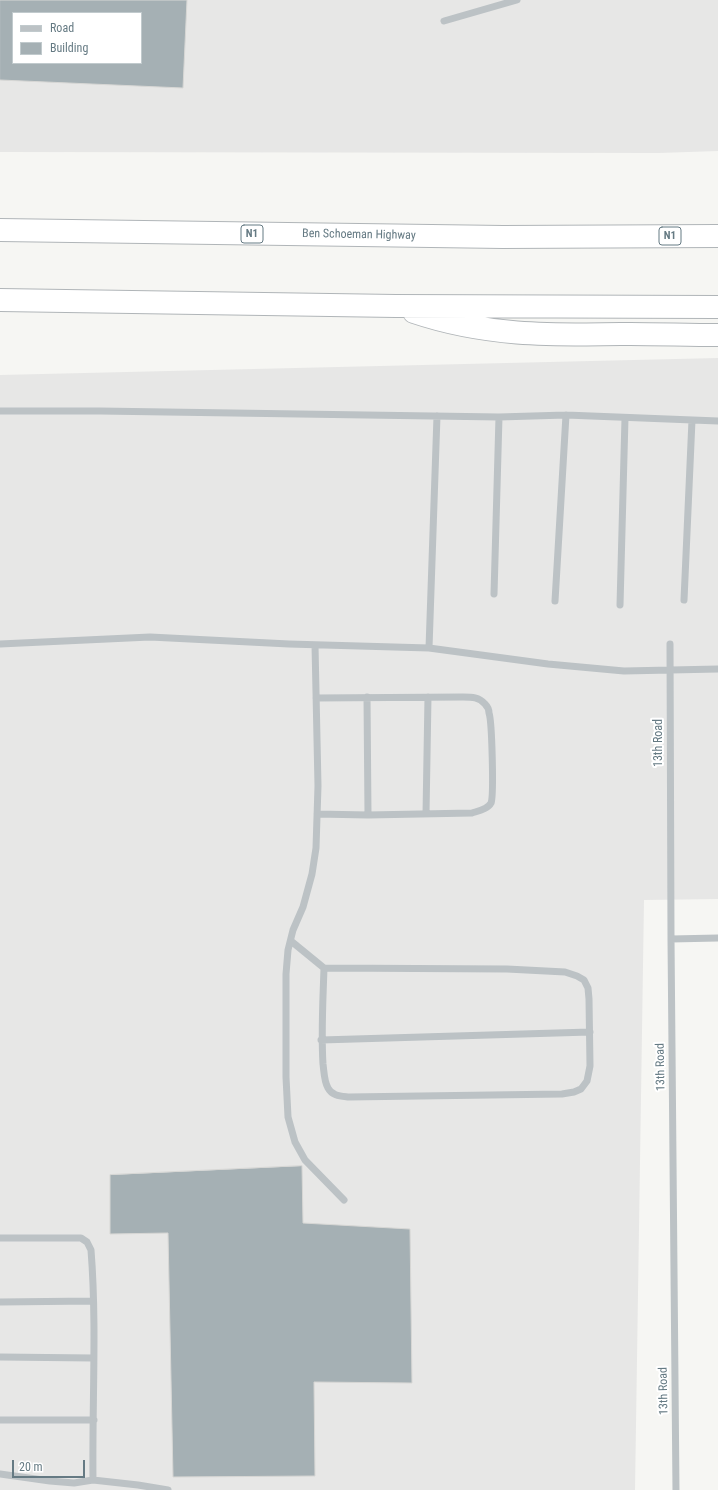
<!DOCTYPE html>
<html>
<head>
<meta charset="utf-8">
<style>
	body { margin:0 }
	#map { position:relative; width:718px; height:1490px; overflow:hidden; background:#f6f6f3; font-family:"Roboto Condensed",sans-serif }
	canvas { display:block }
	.legend { position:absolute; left:12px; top:12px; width:130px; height:52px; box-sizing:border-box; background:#fff; border:1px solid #c1cacd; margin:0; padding:5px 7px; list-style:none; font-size:12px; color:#657a83 }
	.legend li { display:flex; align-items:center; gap:8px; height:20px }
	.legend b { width:20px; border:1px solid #c1cacd }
	.scale { position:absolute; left:12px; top:1460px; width:73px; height:18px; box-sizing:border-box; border:2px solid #657a83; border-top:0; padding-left:5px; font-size:12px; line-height:14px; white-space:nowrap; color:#657a83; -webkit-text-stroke:3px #fff; paint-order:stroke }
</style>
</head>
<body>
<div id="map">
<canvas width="718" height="1490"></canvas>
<ul class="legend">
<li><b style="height:5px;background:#bcc2c5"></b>Road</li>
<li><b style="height:11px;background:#a5b0b4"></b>Building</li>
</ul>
<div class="scale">20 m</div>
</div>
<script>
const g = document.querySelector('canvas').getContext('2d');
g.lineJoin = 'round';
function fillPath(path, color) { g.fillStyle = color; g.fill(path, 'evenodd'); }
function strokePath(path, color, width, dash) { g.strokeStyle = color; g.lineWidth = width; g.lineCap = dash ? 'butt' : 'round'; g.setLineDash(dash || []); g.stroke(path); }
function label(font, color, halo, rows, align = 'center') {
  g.font = font + ' "Roboto Condensed",sans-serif'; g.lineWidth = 4; g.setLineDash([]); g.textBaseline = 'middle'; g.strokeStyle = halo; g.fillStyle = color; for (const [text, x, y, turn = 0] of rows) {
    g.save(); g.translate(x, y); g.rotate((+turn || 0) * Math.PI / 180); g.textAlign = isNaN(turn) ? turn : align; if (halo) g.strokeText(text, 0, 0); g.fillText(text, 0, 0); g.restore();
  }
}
fillPath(new Path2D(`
	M0 0H718V151L659 153 0 152ZM13 13H141V63H13Z
	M718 358V899L644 900 635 1490H0V375Z`), '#e7e7e6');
const building = new Path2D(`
	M0 0H187L183 88 0 80ZM13 13H141V63H13Z
	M302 1166 303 1223 410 1229 412 1383 314 1382 315 1476 173 1477 168 1233 110 1234V1175Z`);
fillPath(building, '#a5b0b4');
strokePath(building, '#d7d7d5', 1);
const highway = new Path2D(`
	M0 230 503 237 718 236
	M0 300 396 306 718 307
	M414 312C488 337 554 335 630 334 659 334 689 335 718 335`);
strokePath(highway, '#b0b5b8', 24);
strokePath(new Path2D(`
	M444 21 517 0
	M0 411H100L499 417 566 415 718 421
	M494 594 499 417
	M684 600 692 420
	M555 601 566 415
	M620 605 625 418
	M0 644 150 637 289 644 429 648 548 664 624 671 718 669
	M670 644 671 939 676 1490
	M315 645 318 786 316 848 312 874 303 907 293 930 288 950 286 974V1077L288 1117 295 1142 305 1160 344 1200
	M429 648 437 416
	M367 697 368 815
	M316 698 463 697C472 697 479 697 485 704 487 706 489 710 489 713 492 721 494 796 491 803 488 809 478 811 472 813L368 815 317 814
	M426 814 428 697
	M671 939 718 938
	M291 941 324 968 507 969 565 972 577 976 584 980 588 988 589 999 590 1066 587 1081 581 1089 574 1092 562 1094 349 1097C341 1096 332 1096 328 1088 324 1081 324 1071 323 1064 321 1032 323 1000 324 968
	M321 1040 590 1032
	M0 1238H81L87 1242 91 1250C97 1326 92 1403 93 1480L74 1483 50 1481 0 1474
	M0 1302 93 1301
	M0 1357 93 1358
	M0 1420H94
	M93 1480 138 1485 168 1490`), '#bcc2c5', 7);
strokePath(highway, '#fff', 22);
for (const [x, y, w] of [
	[252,234,22],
	[670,236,22]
]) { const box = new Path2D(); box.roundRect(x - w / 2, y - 9, w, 18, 3); g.fillStyle = '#fff'; g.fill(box); strokePath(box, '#657a83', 1); }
label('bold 11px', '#657a83', null, [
	["N1",252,234],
	["N1",670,236]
]);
label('12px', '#657a83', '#fff', [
	["Ben Schoeman Highway",359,235,1],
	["13th Road",659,743,-90],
	["13th Road",661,1067,-91],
	["13th Road",664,1391,-91]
]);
</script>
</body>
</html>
